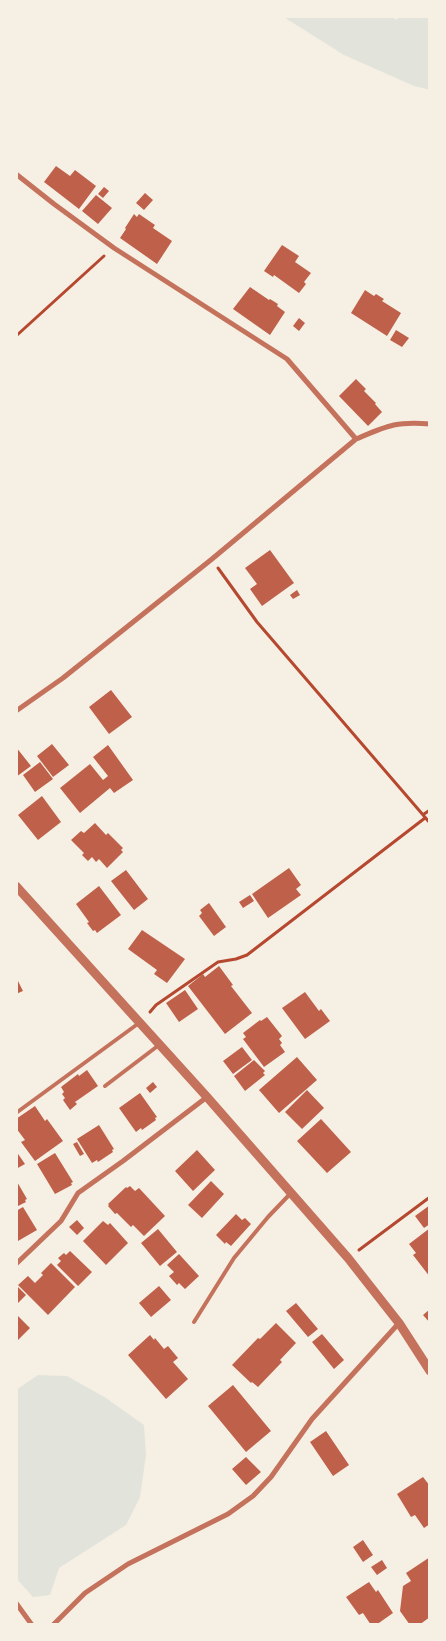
<!DOCTYPE html>
<html>
<head>
<meta charset="utf-8">
<style>
	body { margin:0 }
	#map { position:relative; width:446px; height:1641px; overflow:hidden; background:#f6efe4; font-family:Jost,sans-serif }
	canvas { display:block }
	.frame { position:absolute; inset:0; border:18px solid #f6efe4; pointer-events:none }
</style>
</head>
<body>
<div id="map">
<canvas width="446" height="1641"></canvas>
<div class="frame"></div>
</div>
<script>
const g = document.querySelector('canvas').getContext('2d');
g.lineJoin = 'round';
function fillPath(path, color) { g.fillStyle = color; g.fill(path, 'evenodd'); }
function strokePath(path, color, width, dash) { g.strokeStyle = color; g.lineWidth = width; g.lineCap = dash ? 'butt' : 'round'; g.setLineDash(dash || []); g.stroke(path); }
fillPath(new Path2D(`
	M282 16H391L396 20 399 16H430V90L414 86 344 55Z
	M38 1375 67 1376 106 1398 144 1425 146 1455 140 1497 126 1525 59 1568 50 1595 33 1597 16 1578V1390Z`), '#e2e4dc');
fillPath(new Path2D(`
	M56 166 70 176 75 170 96 186 79 209 44 182Z
	M104 187 109 191 103 198 98 194Z
	M145 193 153 200 144 210 136 203Z
	M96 195 112 208 98 224 82 211Z
	M134 214 137 217 139 214 155 225 153 228 172 241 157 264 120 238 126 229 125 228Z
	M282 245 299 256 295 262 311 273 304 282 306 284 299 293 274 275 273 277 264 271Z
	M250 287 269 300 270 299 278 304 277 306 285 312 270 335 233 309Z
	M365 290 374 296 376 294 384 299 382 301 401 313 387 336 351 313Z
	M299 318 305 323 299 331 293 326Z
	M396 330 409 338 402 347 390 340Z
	M356 379 366 389 364 391 376 403 375 404 382 412 368 426 339 396Z
	M270 550 294 583 262 606 250 589 257 584 245 568Z
	M297 590 300 595 293 599 290 595Z
	M111 690 132 717 109 734 89 707Z
	M52 744 69 765 53 777 37 756Z
	M108 745 133 780 114 793 110 788 80 813 60 788 90 764 103 780 108 776 93 757Z
	M16 747 31 766 16 777Z
	M40 762 53 779 35 792 23 775Z
	M42 796 61 822 38 840 18 815Z
	M95 823 106 835 108 833 123 848 121 850 123 852 107 868 99 859 96 862 92 857 88 861 82 855 84 853 71 840 81 831 84 833Z
	M289 868 301 885 296 889 301 895 268 918 252 894Z
	M126 870 148 899 134 910 111 881Z
	M99 886 121 915 97 933 95 930 93 931 87 923 89 922 76 904Z
	M250 895 254 901 243 908 239 902Z
	M209 903 226 927 214 936 199 916 202 913 200 910Z
	M142 930 185 959 167 983 154 974 157 970 128 949Z
	M219 966 233 985 231 986 252 1013 225 1034 188 986 203 974 205 977Z
	M16 977 23 991 16 994Z
	M185 990 198 1009 179 1022 166 1003Z
	M305 992 319 1011 321 1009 330 1021 305 1039 282 1008Z
	M267 1017 282 1036 279 1039 282 1043 280 1045 285 1052 264 1067 243 1039 246 1037 243 1033 260 1020 261 1021Z
	M242 1047 252 1060 233 1074 223 1061Z
	M297 1057 317 1080 279 1113 259 1090Z
	M254 1060 265 1071 263 1073 265 1075 245 1091 234 1076Z
	M87 1070 98 1086 75 1102 77 1104 70 1110 63 1100 65 1098 62 1094 64 1092 61 1087 78 1074 79 1076Z
	M153 1082 157 1087 150 1093 146 1088Z
	M307 1090 324 1108 302 1129 285 1112Z
	M140 1093 157 1117 155 1118 156 1120 142 1130 141 1128 136 1132 119 1108Z
	M35 1106 45 1121 47 1119 63 1141 35 1161 21 1142 25 1140 16 1128V1119Z
	M321 1119 351 1152 327 1173 297 1141Z
	M99 1125 114 1149 112 1150 113 1152 98 1162 97 1160 92 1163 77 1139Z
	M77 1142 84 1154 80 1156 73 1144Z
	M197 1150 215 1170 193 1191 175 1171Z
	M16 1151 25 1164 16 1169Z
	M55 1153 73 1182 71 1183 72 1185 55 1194 37 1164Z
	M16 1180 27 1199 25 1200 26 1202 16 1207Z
	M211 1181 224 1194 202 1218 188 1205Z
	M130 1186 135 1191 139 1188 165 1216 144 1236 133 1225 131 1227 117 1213 115 1214 108 1206 109 1205 108 1204 126 1187 127 1188Z
	M430 1205V1224L424 1228 415 1216Z
	M23 1207 37 1230 18 1241 16 1239V1211Z
	M236 1214 242 1220 245 1218 251 1224 231 1246 226 1242 225 1244 216 1235Z
	M77 1220 84 1228 77 1235 69 1227Z
	M103 1221 108 1225 110 1223 128 1243 106 1265 83 1241Z
	M430 1228V1277L413 1255 416 1253 409 1244Z
	M158 1229 177 1252 160 1266 141 1243Z
	M70 1251 92 1272 78 1286 57 1265 61 1261 58 1258 64 1253 66 1255Z
	M179 1254 199 1276 185 1289 179 1283 177 1285 169 1276 174 1272 167 1265Z
	M51 1263 75 1287 48 1315 18 1285 28 1276 35 1283 43 1275 41 1273Z
	M16 1285 26 1295 16 1305Z
	M159 1286 171 1300 151 1317 139 1303Z
	M296 1303 318 1329 308 1337 286 1311Z
	M430 1309V1323L423 1315Z
	M16 1314 30 1328 17 1341 16 1340Z
	M276 1323 296 1343 280 1360 282 1362 258 1387 252 1382 251 1383 232 1365 258 1338 260 1339Z
	M322 1334 344 1360 334 1369 312 1342Z
	M150 1335 154 1340 155 1338 164 1349 168 1346 178 1358 173 1362 188 1379 166 1399 128 1355Z
	M233 1385 271 1431 246 1452 208 1406Z
	M326 1431 349 1465 333 1476 310 1442Z
	M246 1457 261 1472 246 1485 232 1469Z
	M423 1477 430 1486V1524L424 1528 415 1515 411 1517 397 1494Z
	M363 1540 373 1555 363 1562 353 1547Z
	M430 1557V1617L419 1625H410L400 1611 403 1586 411 1581 406 1573Z
	M382 1560 387 1568 377 1575 371 1567Z
	M369 1582 376 1592 378 1590 393 1613 376 1625H371L363 1613 359 1615 346 1597Z`), '#bf614a');
strokePath(new Path2D(`
	M16 336 104 256
	M218 568 257 622 430 823
	M424 814 430 810
	M150 1012 156 1005 218 962 236 959 247 955 425 818
	M359 1250 430 1197`), '#b5482f', 3);
strokePath(new Path2D(`
	M105 1086 159 1045
	M16 1113 139 1023
	M194 1322 234 1258 268 1217 291 1193`), '#c5725c', 4);
strokePath(new Path2D(`
	M16 174 54 204 114 248 287 359 356 439 212 559 63 678 16 711
	M356 439C387 426 396 421 430 424
	M16 1264 61 1221 78 1193 123 1161 207 1097
	M16 1603 32 1625
	M53 1625 85 1593 128 1564 228 1514 253 1496 271 1477 312 1419 399 1323`), '#c5725c', 5);
strokePath(new Path2D(`
	M16 886 207 1097 348 1258 399 1323 430 1371`), '#c5725c', 9);
</script>
</body>
</html>
